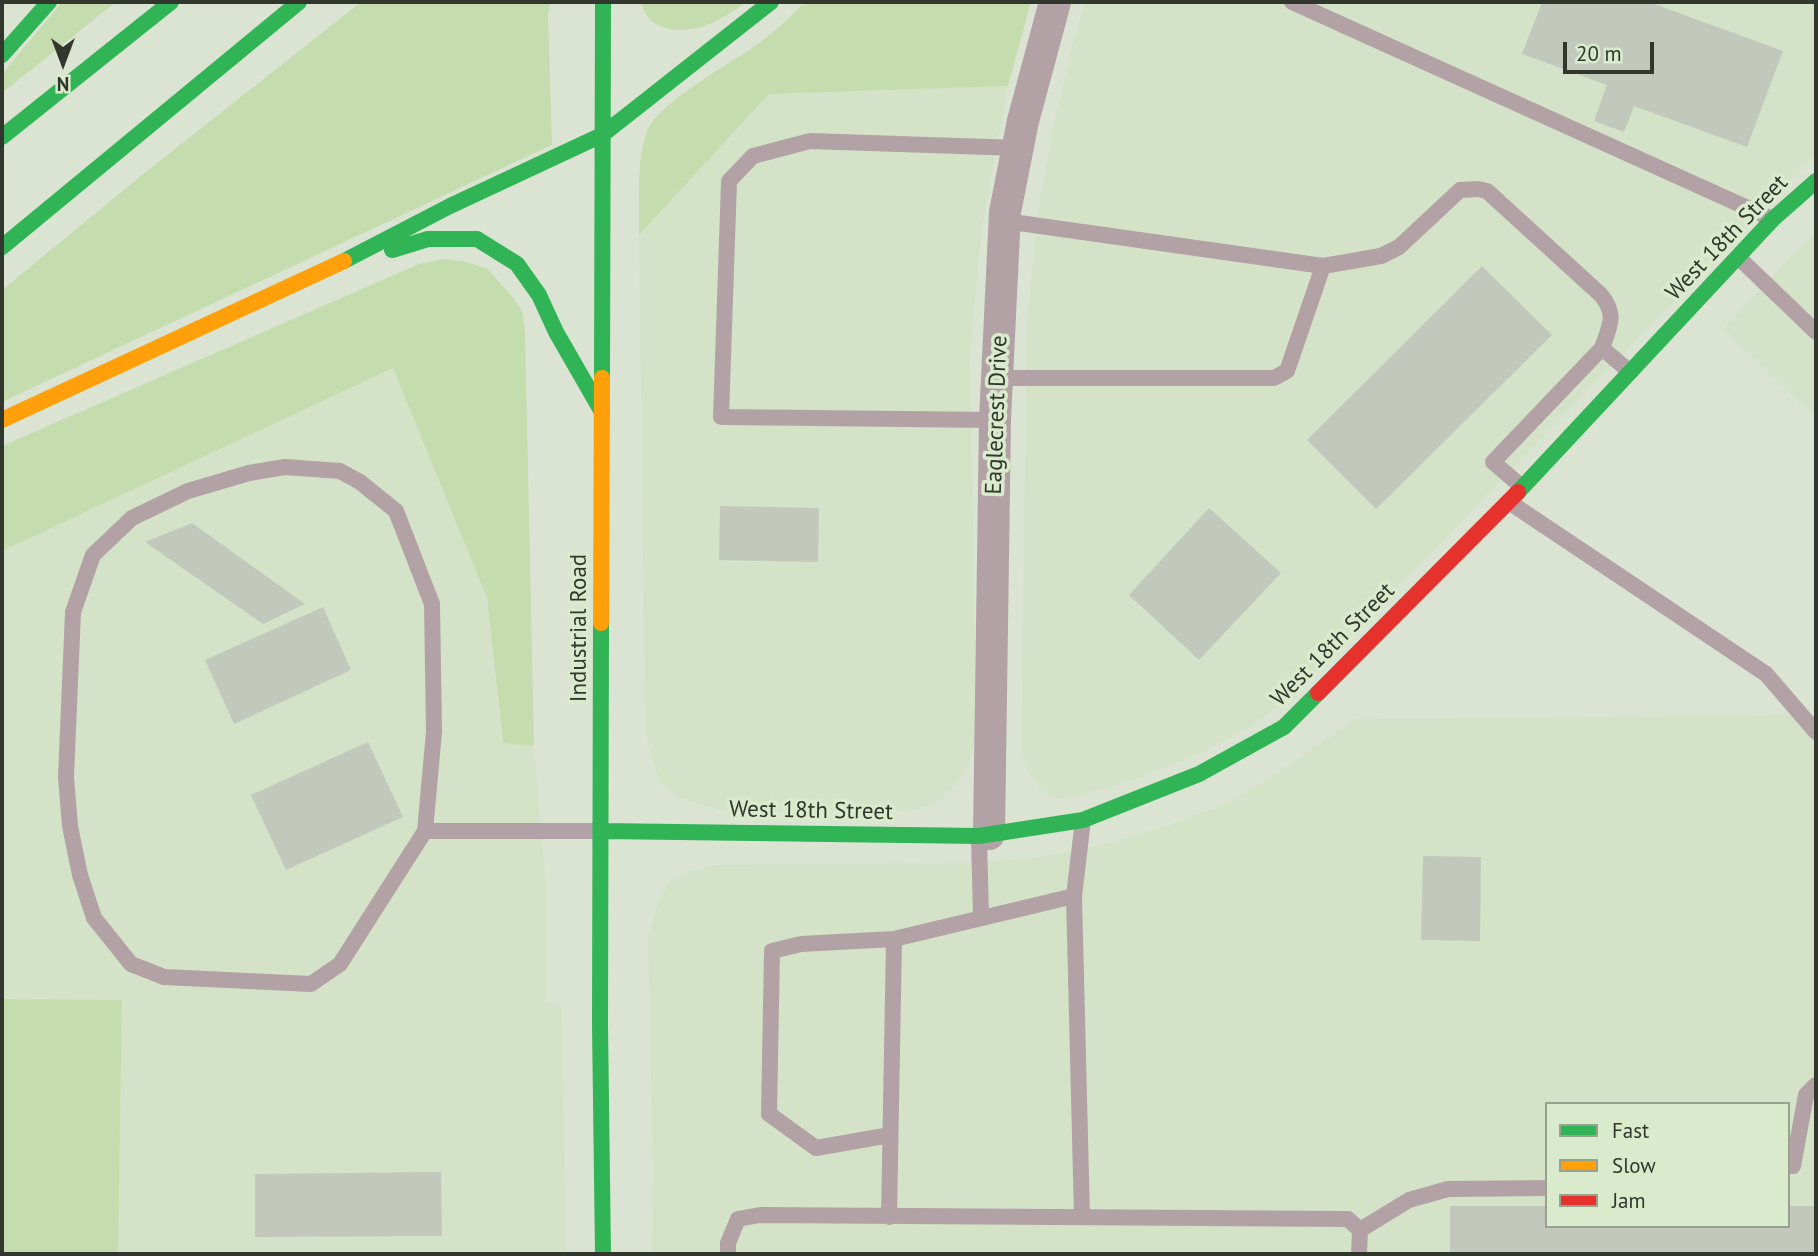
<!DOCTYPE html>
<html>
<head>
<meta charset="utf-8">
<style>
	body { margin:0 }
	#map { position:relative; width:1818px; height:1256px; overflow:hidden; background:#dbe4d3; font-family:"PT Sans",sans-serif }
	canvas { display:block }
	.frame { position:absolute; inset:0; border:4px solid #31372c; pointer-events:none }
	.legend { position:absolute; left:1545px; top:1102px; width:245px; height:126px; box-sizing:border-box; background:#daeacd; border:2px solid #96a28d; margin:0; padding:9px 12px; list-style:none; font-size:21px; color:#31372c }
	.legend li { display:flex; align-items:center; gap:14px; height:35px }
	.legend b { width:35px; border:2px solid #96a28d }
	.north { position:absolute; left:28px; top:28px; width:70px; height:70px; -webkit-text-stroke:5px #daeacd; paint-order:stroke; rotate:180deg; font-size:19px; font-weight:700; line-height:28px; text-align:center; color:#31372c }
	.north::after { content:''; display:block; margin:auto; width:24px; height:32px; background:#31372c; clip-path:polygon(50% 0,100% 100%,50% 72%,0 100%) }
	.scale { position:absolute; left:1563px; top:42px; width:91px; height:32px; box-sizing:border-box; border:4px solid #31372c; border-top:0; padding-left:9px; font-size:21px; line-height:24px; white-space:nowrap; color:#31372c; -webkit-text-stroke:5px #daeacd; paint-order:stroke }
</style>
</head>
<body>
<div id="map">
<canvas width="1818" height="1256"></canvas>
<div class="frame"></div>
<ul class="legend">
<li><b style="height:9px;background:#30b455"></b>Fast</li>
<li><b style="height:9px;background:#ff9f0a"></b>Slow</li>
<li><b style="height:9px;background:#e5322d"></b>Jam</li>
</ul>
<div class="north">N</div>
<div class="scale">20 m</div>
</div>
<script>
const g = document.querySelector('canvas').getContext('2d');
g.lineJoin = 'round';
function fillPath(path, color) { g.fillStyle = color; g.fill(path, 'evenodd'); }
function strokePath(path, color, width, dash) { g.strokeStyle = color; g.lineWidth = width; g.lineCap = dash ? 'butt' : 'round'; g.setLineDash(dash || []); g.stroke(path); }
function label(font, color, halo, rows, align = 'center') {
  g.font = font + ' "PT Sans",sans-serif'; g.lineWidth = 7; g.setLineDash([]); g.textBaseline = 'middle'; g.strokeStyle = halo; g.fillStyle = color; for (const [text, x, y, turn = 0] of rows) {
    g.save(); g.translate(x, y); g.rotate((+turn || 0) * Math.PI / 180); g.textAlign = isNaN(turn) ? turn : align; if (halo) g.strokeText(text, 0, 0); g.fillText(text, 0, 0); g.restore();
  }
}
fillPath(new Path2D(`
	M1086 2H1816V155L1295 693 1251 727 1202 752 1137 779 1077 796 1057 799 1042 790 1030 774 1021 755 1027 318 1039 206 1055 119 1075 34Z
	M1008 86 982 227 970 353 977 738 965 772 947 794 932 805 910 811H726L678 798 660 783 648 744 645 719 639 235 769 94Z
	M1816 231V418L1723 329Z
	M393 367 487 598 502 743 534 746 546 886V1003L562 1005 566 1254H118L122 1000 2 999V551Z
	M1816 715V1254H652L653 1169 648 939 659 898 669 883 686 873 714 865 967 863 1044 857 1115 842 1169 825 1225 804 1269 779 1355 719ZM1547 1104H1788V1226H1547Z`), '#d4e3c7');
fillPath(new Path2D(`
	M62 2H116L2 93V74Z
	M361 2H551L548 14 552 145 2 402V290L142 175Z
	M641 2H746C737 8 728 15 718 20 692 34 649 37 641 2Z
	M805 2H1031L1008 86 769 94 639 235C640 202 636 165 646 134 656 102 733 63 762 41 777 29 792 15 805 2Z
	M444 259 466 262 488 269 515 300 522 311 525 332 534 746 503 743 487 598 393 368 2 551V446L419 264Z
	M2 999 122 1000 118 1254H2Z`), '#c5ddae');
fillPath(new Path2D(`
	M1542 2H1649L1783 51 1747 147 1634 106 1624 132 1594 121 1607 85 1522 54Z
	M1482 266 1552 335 1376 509 1307 440Z
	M720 506 819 508 818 562 719 560Z
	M1209 508 1281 573 1199 660 1129 595Z
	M192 523 305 604 263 624 145 542Z
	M323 607 351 670 234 724 205 660Z
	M368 742 403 817 286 870 251 795Z
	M1423 856 1481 857 1480 941 1421 940Z
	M441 1172 442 1236 255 1237V1174Z
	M1450 1206H1547V1226H1788V1206H1816V1254H1450Z`), '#c2c9bc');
strokePath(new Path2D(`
	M1292 2 1772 219
	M1005 221 1323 266 1381 256 1399 247 1460 190 1478 189 1487 191 1601 295C1617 315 1610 325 1602 348L1630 372
	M1738 257 1816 332
	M997 378H1274L1287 371 1323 266
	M995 420 721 417 729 181 753 156 810 141 1018 148
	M285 467 340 471 360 482 396 511 432 604 434 732 425 831 340 964 311 984 164 977 131 964 94 918 80 875 70 826 66 777 73 612 93 555 132 518 188 491 249 473Z
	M1522 487 1493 462 1602 348
	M1509 502 1766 674 1816 732
	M425 831H602
	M979 836 981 918
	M1074 896 1082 1217
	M890 1135 816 1148 769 1114 772 951 801 944 894 939
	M1788 1166H1793L1806 1095 1816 1085
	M889 1217 894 939 1074 896 1083 820
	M1360 1230 1409 1200 1448 1189 1547 1188
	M728 1254V1243L738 1219 760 1215 1348 1219 1360 1230 1359 1254`), '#b2a2a6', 16);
strokePath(new Path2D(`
	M989 834 995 420 1005 212 1023 121 1055 2`), '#b2a2a6', 32);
strokePath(new Path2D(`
	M2 55 49 2
	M2 137 171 2
	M2 247 299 2
	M392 250 428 239H477L517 264 539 295 556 332 602 412
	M344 261 450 206 602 135 771 2
	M602 378 603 2
	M1518 492 1773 219 1816 181
	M601 623 600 1024 603 1254
	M602 831 979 836 1083 820 1199 774 1284 727 1318 693`), '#30b455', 16);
strokePath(new Path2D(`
	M2 420 344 261
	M601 623 602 378`), '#ff9f0a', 16);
strokePath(new Path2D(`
	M1318 693 1518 492`), '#e5322d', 16);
label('23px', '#31372c', '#daeacd', [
	["West 18th Street",1727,238,-46],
	["Eaglecrest Drive",997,415,-88],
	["Industrial Road",579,628,-90],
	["West 18th Street",1333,645,-45],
	["West 18th Street",811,811,1]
]);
</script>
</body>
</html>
